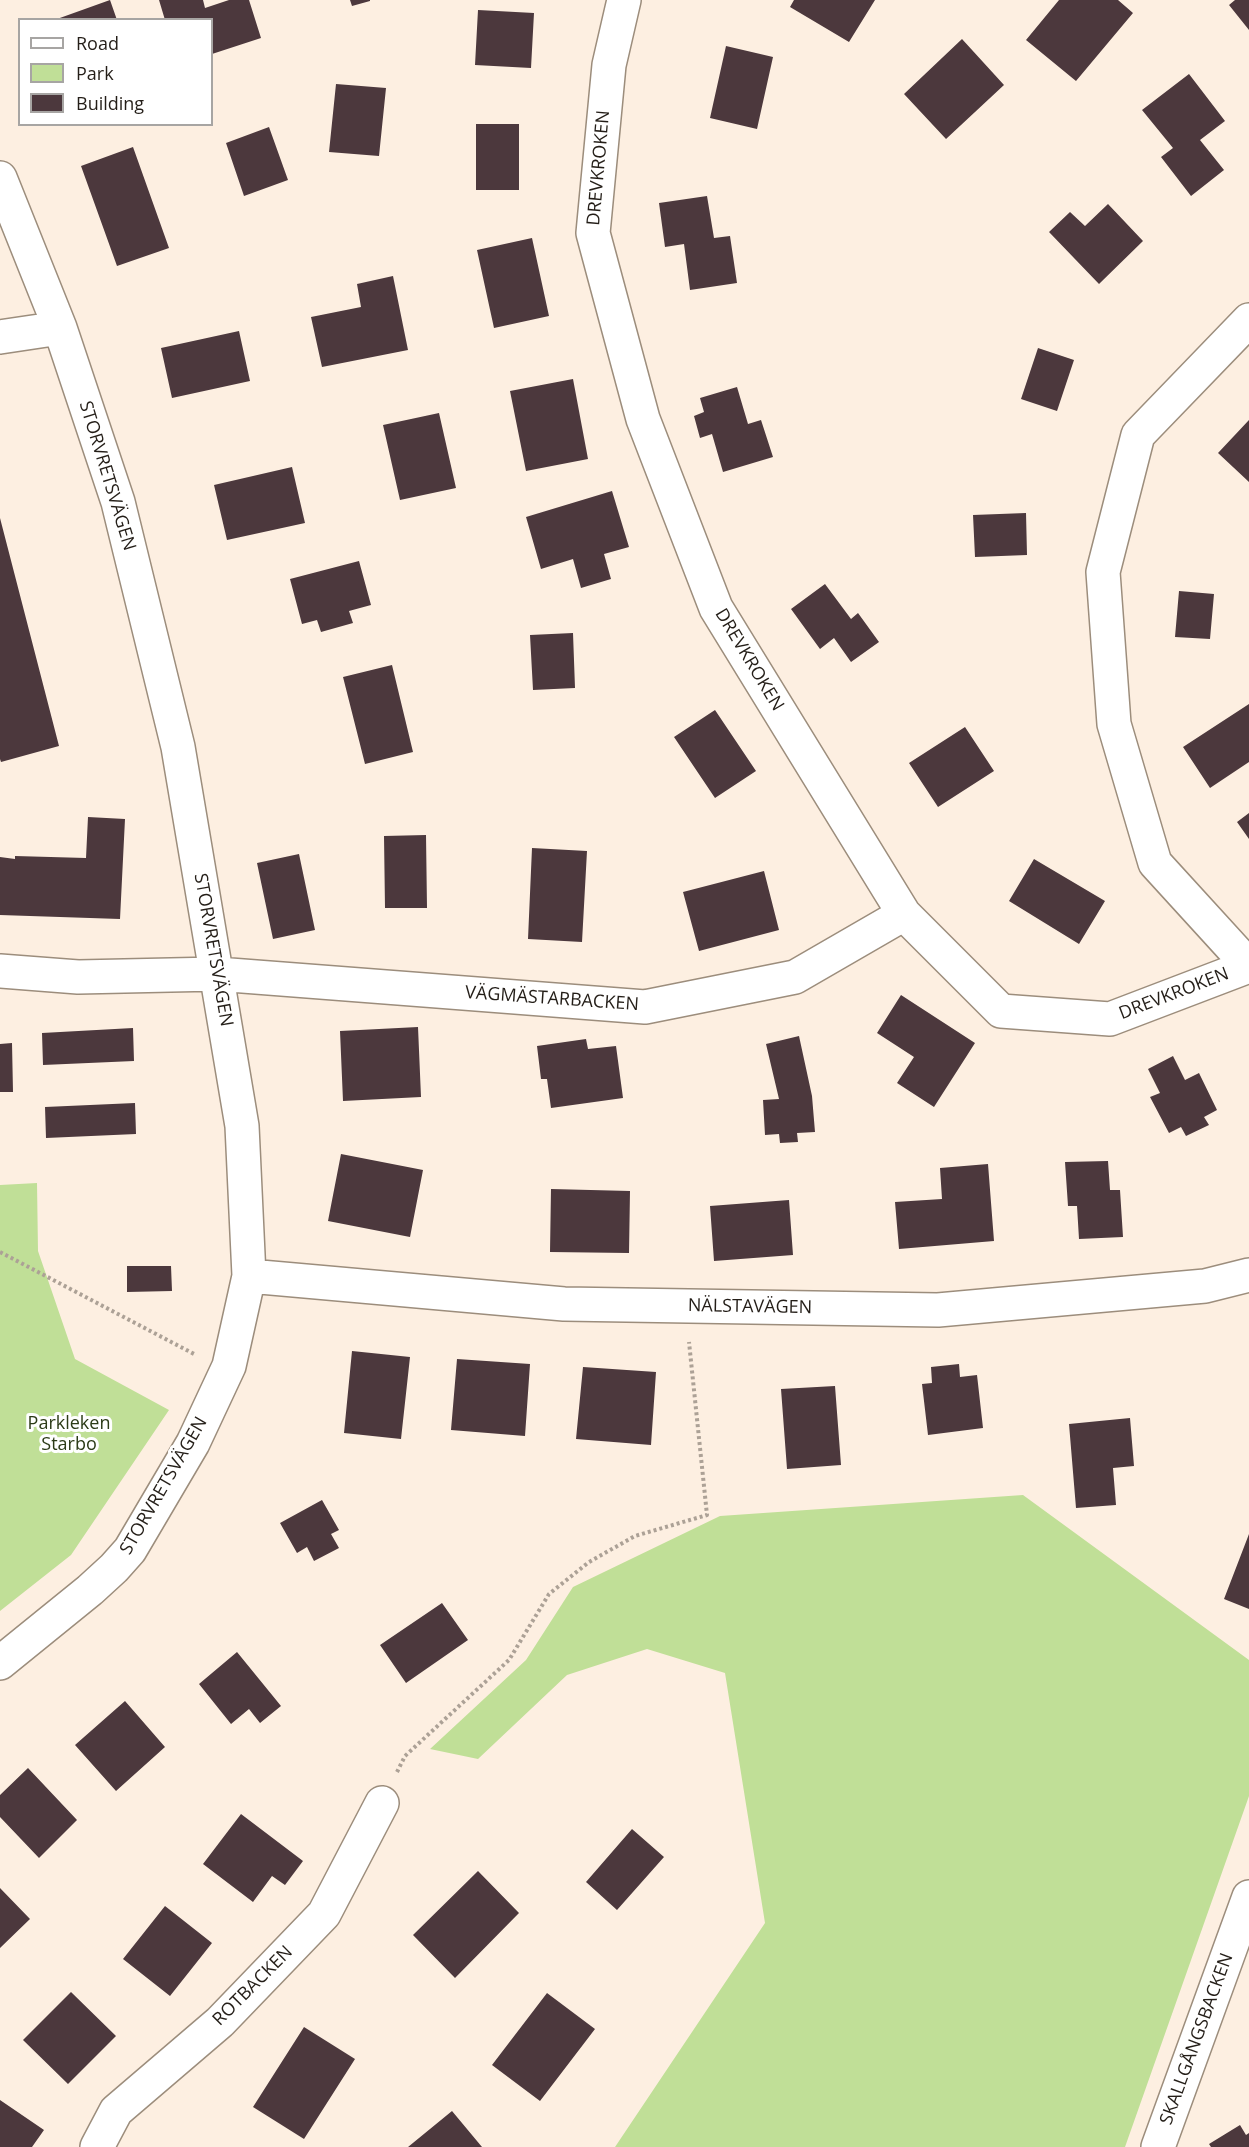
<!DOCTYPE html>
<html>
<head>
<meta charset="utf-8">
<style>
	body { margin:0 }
	#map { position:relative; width:1249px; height:2147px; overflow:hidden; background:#fdefe1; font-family:"Open Sans",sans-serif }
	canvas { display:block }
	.legend { position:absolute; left:18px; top:18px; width:195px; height:108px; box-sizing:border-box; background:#fff; border:2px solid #a7a5a3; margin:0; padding:8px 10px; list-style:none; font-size:18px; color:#241e18 }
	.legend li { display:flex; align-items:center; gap:12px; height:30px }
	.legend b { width:30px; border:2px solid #a7a5a3 }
</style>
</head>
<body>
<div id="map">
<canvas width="1249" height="2147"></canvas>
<ul class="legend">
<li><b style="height:8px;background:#fff"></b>Road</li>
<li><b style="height:16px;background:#c0df97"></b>Park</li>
<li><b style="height:16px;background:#4c383d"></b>Building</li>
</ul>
</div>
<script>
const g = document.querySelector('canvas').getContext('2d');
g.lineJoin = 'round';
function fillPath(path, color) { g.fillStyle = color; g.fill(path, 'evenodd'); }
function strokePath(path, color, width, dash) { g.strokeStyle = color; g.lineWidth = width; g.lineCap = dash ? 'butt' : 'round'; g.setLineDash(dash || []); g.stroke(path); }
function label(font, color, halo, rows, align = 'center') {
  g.font = font + ' "Open Sans",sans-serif'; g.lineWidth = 6; g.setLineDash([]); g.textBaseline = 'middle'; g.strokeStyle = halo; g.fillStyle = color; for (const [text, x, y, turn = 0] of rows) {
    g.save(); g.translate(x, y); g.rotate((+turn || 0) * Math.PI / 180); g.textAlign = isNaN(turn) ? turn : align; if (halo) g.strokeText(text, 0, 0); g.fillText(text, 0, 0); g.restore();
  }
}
fillPath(new Path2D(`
	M37 1183 38 1251 75 1359 169 1410 71 1555 0 1611V1185Z
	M1023 1495 1249 1660V1796L1125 2147H615L765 1923 725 1673 647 1649 567 1675 478 1759 430 1749 526 1660 573 1587 720 1516Z`), '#c0df97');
fillPath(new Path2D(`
	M110 0 117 20H57V19Z
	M159 0H203L205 8 229 0H249L261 38 212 54V20H165Z
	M350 0H370V1L352 6Z
	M794 0H875L849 42 790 7Z
	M1059 0H1118L1133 13 1076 81 1026 40Z
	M1235 0H1249V30L1229 5Z
	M478 10 534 13 531 68 475 65Z
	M962 39 1004 85 946 139 904 94Z
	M726 46 773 57 757 129 710 118Z
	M1189 74 1225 121 1200 140 1224 170 1191 196 1161 157 1173 148 1142 110Z
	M336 84 386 88 379 156 329 152Z
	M476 124H519V190H476Z
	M269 127 288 180 244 196 226 143Z
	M133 147 169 248 117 266 81 166Z
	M707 196 714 238 730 236 737 283 690 290 684 244 665 247 659 203Z
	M1108 204 1143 241 1099 284 1049 232 1070 212 1085 226Z
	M532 238 549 316 494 328 477 250Z
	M393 276 408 350 322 367 311 317 361 307 357 284Z
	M239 331 250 381 172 398 161 348Z
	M1038 348 1074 360 1057 411 1021 399Z
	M573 379 588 459 526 471 510 391Z
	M737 387 748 424 761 420 773 457 723 472 712 434 700 438 694 416 704 412 700 398Z
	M439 413 456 488 400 500 383 425Z
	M1249 420V482L1218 453Z
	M292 467 305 523 227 540 214 485Z
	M612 491 629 547 604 554 611 579 581 588 573 559 541 569 526 517Z
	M1026 513 1027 555 975 557 973 515Z
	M0 518 59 746 1 762 0 759Z
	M359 561 371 605 349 611 353 623 321 632 317 620 302 624 290 579Z
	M825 584 851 619 858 613 879 642 851 662 834 638 820 649 791 609Z
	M1179 591 1214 594 1210 639 1175 637Z
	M573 633 575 688 533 690 530 635Z
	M392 665 413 752 365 764 343 677Z
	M1249 704V762L1210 788 1183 747Z
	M715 710 756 771 715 798 674 737Z
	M965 727 994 771 938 807 909 763Z
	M1249 813V839L1237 822Z
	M88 817 125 819 120 919 0 915V857L15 859V856L86 858Z
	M426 835 427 908H385L384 836Z
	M532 848 587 851 582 942 528 939Z
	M299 854 315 930 273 939 257 863Z
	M1034 859 1105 901 1079 944 1009 901Z
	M764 871 779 930 699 951 683 892Z
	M901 995 975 1043 934 1107 897 1083 914 1057 877 1033Z
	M418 1027 421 1097 343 1101 340 1031Z
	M133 1028 134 1061 43 1065 42 1033Z
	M799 1036 812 1096 815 1132 797 1133 798 1142 780 1143 779 1134 765 1135 763 1100 779 1099 766 1044Z
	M586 1039 588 1049 616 1046 623 1098 551 1108 547 1079H541L537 1046Z
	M12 1043 13 1092H0V1044Z
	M1173 1056 1185 1080 1199 1073 1217 1110 1204 1117 1209 1125 1186 1136 1181 1127 1169 1133 1150 1097 1160 1093 1148 1069Z
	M135 1103 136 1134 46 1138 45 1107Z
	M341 1154 423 1170 410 1237 328 1221Z
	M1108 1161 1110 1190H1120L1123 1237 1079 1239 1077 1206H1068L1065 1162Z
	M988 1164 994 1241 899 1249 895 1202 942 1199 940 1168Z
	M551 1189 630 1191 629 1253 550 1252Z
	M789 1200 793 1255 714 1261 710 1206Z
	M127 1266H171L172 1291 127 1292Z
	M352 1351 410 1357 401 1439 344 1433Z
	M457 1359 530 1364 525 1436 451 1430Z
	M959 1364 960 1377 977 1375 983 1428 928 1435 922 1384 932 1383 931 1367Z
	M583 1367 656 1372 651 1445 576 1439Z
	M835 1386 841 1465 787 1469 781 1389Z
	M1130 1418 1134 1466 1113 1468 1116 1505 1076 1508 1069 1424Z
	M322 1500 339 1530 331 1534 339 1548 314 1561 307 1547 297 1553 280 1523Z
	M1249 1534V1609L1224 1599Z
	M442 1603 468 1640 406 1683 380 1645Z
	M237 1652 281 1706 260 1723 249 1709 231 1724 199 1684Z
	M125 1701 165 1747 116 1791 75 1745Z
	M28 1768 77 1820 39 1858 0 1817V1795Z
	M241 1814 303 1861 285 1885 272 1876 253 1902 203 1864Z
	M632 1829 664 1857 617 1910 586 1882Z
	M478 1871 519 1913 455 1978 413 1935Z
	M0 1888 30 1919 0 1948Z
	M165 1906 212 1943 170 1996 123 1959Z
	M71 1992 116 2036 68 2084 23 2040Z
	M547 1993 595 2029 540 2101 492 2065Z
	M304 2027 355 2059 304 2139 253 2107Z
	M0 2100 44 2130 32 2147H0Z
	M452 2111 482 2147H408Z
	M1240 2125 1246 2135 1249 2133V2147H1211L1209 2144Z`), '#4c383d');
const minor = new Path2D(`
	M624 0 609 65 593 233 643 419 716 608 904 914 1001 1011 1110 1019 1249 966 1155 863 1114 724 1103 572 1138 435 1249 320
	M0 178 60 328 118 502 178 747 242 1126 249 1276 229 1366 193 1443 130 1550 114 1568 90 1590 0 1663
	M0 337 60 328
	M0 971 78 977 217 974 645 1007 795 977 904 914
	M249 1276 564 1304 938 1310 1205 1286 1249 1275
	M97 2147 116 2111 220 2022 324 1914 382 1803
	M1158 2147 1249 1897`);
strokePath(minor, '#9c8d7c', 36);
strokePath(new Path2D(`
	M0 1252 196 1355
	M397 1772 405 1756 509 1660 549 1594 589 1562 635 1536 707 1515 689 1342`), '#aca196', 4, [3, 3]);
strokePath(minor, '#fff', 33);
label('18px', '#241e18', '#fff', [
	["DREVKROKEN",599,168,-85],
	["STORVRETSVÄGEN",107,476,73],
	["DREVKROKEN",749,660,59],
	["STORVRETSVÄGEN",213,950,80],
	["DREVKROKEN",1174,994,-21],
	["VÄGMÄSTARBACKEN",552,999,4],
	["NÄLSTAVÄGEN",750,1307,1],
	["STORVRETSVÄGEN",164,1486,-60],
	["ROTBACKEN",253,1986,-45],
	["SKALLGÅNGSBACKEN",1197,2039,-70]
]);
label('18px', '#2c3b17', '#fff', [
	["Parkleken",69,1424],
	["Starbo",69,1445]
]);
</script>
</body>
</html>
